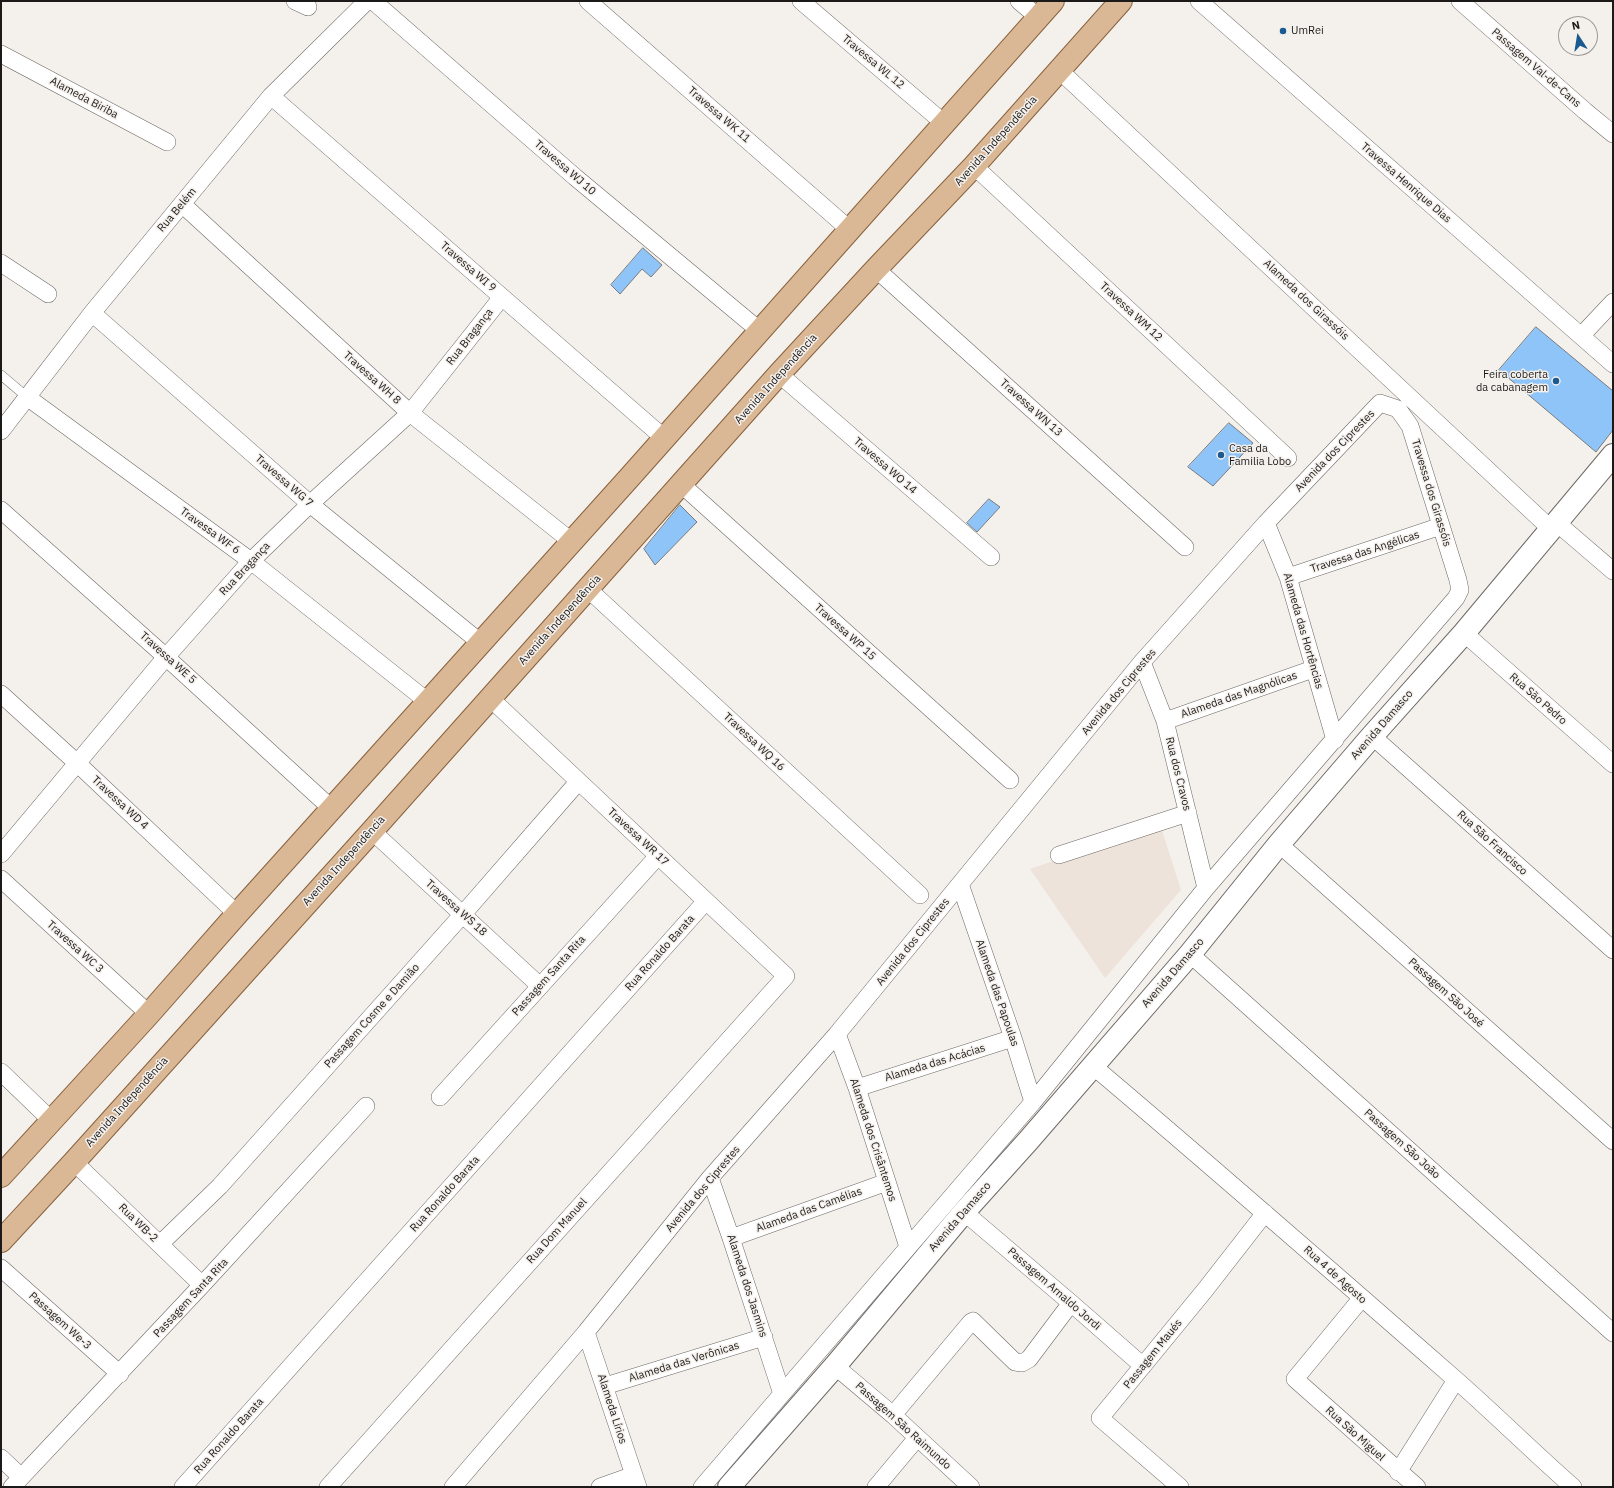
<!DOCTYPE html>
<html>
<head>
<meta charset="utf-8">
<style>
	body { margin:0 }
	#map { position:relative; width:1614px; height:1488px; overflow:hidden; background:#f4f0ec; font-family:"IBM Plex Sans",sans-serif }
	canvas { display:block }
	.frame { position:absolute; inset:0; border:2px solid #1c1a19; pointer-events:none }
	.north { position:absolute; left:1558px; top:16px; width:40px; height:40px; box-sizing:border-box; background:#f4f0ec; border:1px solid #9e9a98; border-radius:50%; rotate:348deg; font-size:11px; font-weight:700; line-height:16px; text-align:center; color:#1c1a19 }
	.north::after { content:''; display:block; margin:auto; width:14px; height:18px; background:#1b5a90; clip-path:polygon(50% 0,100% 100%,50% 72%,0 100%) }
</style>
</head>
<body>
<div id="map">
<canvas width="1614" height="1488"></canvas>
<div class="frame"></div>
<div class="north">N</div>
</div>
<script>
const g = document.querySelector('canvas').getContext('2d');
g.lineJoin = 'round';
function fillPath(path, color) { g.fillStyle = color; g.fill(path, 'evenodd'); }
function strokePath(path, color, width, dash) { g.strokeStyle = color; g.lineWidth = width; g.lineCap = dash ? 'butt' : 'round'; g.setLineDash(dash || []); g.stroke(path); }
function label(font, color, halo, rows, align = 'center') {
  g.font = font + ' "IBM Plex Sans",sans-serif'; g.lineWidth = 3; g.setLineDash([]); g.textBaseline = 'middle'; g.strokeStyle = halo; g.fillStyle = color; for (const [text, x, y, turn = 0] of rows) {
    g.save(); g.translate(x, y); g.rotate((+turn || 0) * Math.PI / 180); g.textAlign = isNaN(turn) ? turn : align; if (halo) g.strokeText(text, 0, 0); g.fillText(text, 0, 0); g.restore();
  }
}
fillPath(new Path2D(`
	M1160 824 1181 890 1105 978 1030 869Z`), '#eee3da');
const building = new Path2D(`
	M643 248 662 265 651 277 642 269 620 294 611 285Z
	M1536 327 1613 391V430L1596 452 1499 370Z
	M1229 423 1253 443 1213 486 1188 467Z
	M989 499 1000 507 977 532 967 523Z
	M680 505 697 522 655 565 644 549Z`);
fillPath(building, '#8fc4f8');
strokePath(building, '#777b7f', 1);
const service = new Path2D(`
	M1 375 27 397`);
const minor = new Path2D(`
	M295 1 308 7
	M373 1 575 177 760 331
	M588 1 849 229
	M801 1 945 124
	M1019 1 1038 17
	M1199 1 1613 364
	M1460 1 1585 111 1613 134
	M1 54 167 142
	M1059 70 1552 530
	M271 96 664 438
	M974 166 1288 458
	M182 204 410 413 571 541
	M1 263 48 294
	M876 269 1185 547
	M92 313 310 504 481 643
	M1581 336 1613 302
	M779 374 991 557
	M27 397 251 561 427 701
	M1 431 92 313 271 96 367 1
	M681 484 1010 780
	M1 510 166 657 332 809
	M1266 523 1288 577 1335 740
	M1557 523 1613 571
	M1288 577 1441 526
	M588 589 920 895
	M1464 633 1613 764
	M1142 662 1165 721 1206 888
	M1 694 77 763 237 914
	M1165 721 1313 669
	M1372 736 1613 950
	M372 831 540 986
	M1279 844 1613 1141
	M1 854 166 657 251 561 310 504 410 413 502 297
	M1059 855 1188 813
	M1 879 149 1014
	M960 884 1013 1038 1033 1102
	M1190 954 1613 1333
	M837 1034 857 1088 908 1247
	M1093 1066C1215 1169 1335 1274 1455 1379 1495 1414 1533 1452 1573 1487
	M1 1072 52 1121
	M857 1088 1013 1038
	M440 1097 658 856
	M74 1162 202 1285
	M710 1178 731 1238 782 1394
	M964 1212 1071 1303 1143 1366
	M731 1238 887 1182
	M160 1244 220 1186 463 914 578 782
	M1 1268 120 1374
	M1361 1299 1295 1379 1417 1487
	M586 1332 638 1487
	M835 1366 893 1415 971 1487
	M605 1386 764 1337
	M893 1415 971 1322 973 1321 1015 1362 1022 1363 1029 1359 1071 1303
	M1 1458 21 1477
	M1398 1472 1456 1380
	M12 1487 202 1285 366 1106
	M183 1487 706 901
	M328 1487 786 976 490 698
	M453 1487 586 1332 710 1178 837 1034 1142 662 1266 523 1380 403 1398 409 1410 426 1458 580 1460 590 1456 598 1206 888 1033 1102 702 1487
	M600 1487 634 1475
	M876 1487 917 1438
	M1180 1487 1100 1418 1205 1290 1265 1213`);
const tertiary = new Path2D(`
	M729 1487 835 1366 964 1212 1028 1141 1190 954 1279 844 1372 736 1464 633 1613 455`);
const primary = new Path2D(`
	M1 1176 149 1014 237 914 629 478 1053 1
	M1 1241 74 1162 372 831 779 374 876 269 974 166 1121 1`);
strokePath(service, '#6d6966', 10);
strokePath(minor, '#6d6966', 18);
strokePath(tertiary, '#6d6966', 24);
strokePath(primary, '#87613c', 24);
strokePath(service, '#fff', 9);
strokePath(minor, '#fff', 17);
strokePath(tertiary, '#fff', 22);
strokePath(primary, '#dab795', 22);
for (const [x, y, r, color] of [
	[1283,31,4,"#1b5a90"],
	[1556,381,4,"#1b5a90"],
	[1221,455,4,"#1b5a90"]
]) { const dot = new Path2D(); dot.arc(x, y, r, 0, 2 * Math.PI); g.fillStyle = color; g.fill(dot); strokePath(dot, '#f4f0ec', 1.5); }
label('11px', '#1c1a19', '#f4f0ec', [
	["UmRei",1291,31],
	["Feira coberta",1548,375,"right"],
	["da cabanagem",1548,388,"right"],
	["Casa da",1229,449],
	["Familia Lobo",1229,462]
], 'left');
label('11px', '#1c1a19', '#f4f0ec', [
	["Travessa WL 12",873,62,40],
	["Passagem Val-de-Cans",1536,68,41],
	["Alameda Biriba",84,98,28],
	["Travessa WK 11",719,115,41],
	["Avenida Independência",996,141,-48],
	["Travessa WJ 10",565,168,41],
	["Travessa Henrique Dias",1406,183,41],
	["Rua Belém",177,210,-50],
	["Travessa WI 9",468,267,41],
	["Alameda dos Girassóis",1306,300,43],
	["Travessa WM 12",1131,312,43],
	["Rua Bragança",470,337,-52],
	["Travessa WH 8",372,378,42],
	["Avenida Independência",776,379,-48],
	["Travessa WN 13",1031,408,42],
	["Avenida dos Ciprestes",1335,451,-46],
	["Travessa WO 14",885,466,41],
	["Travessa WG 7",284,481,41],
	["Travessa dos Girassóis",1431,493,73],
	["Travessa WF 6",210,531,36],
	["Travessa das Angélicas",1365,552,-18],
	["Rua Bragança",245,569,-47],
	["Avenida Independência",560,620,-48],
	["Alameda das Hortências",1303,631,74],
	["Travessa WP 15",845,632,42],
	["Travessa WE 5",168,658,42],
	["Avenida dos Ciprestes",1119,692,-50],
	["Alameda das Magnólicas",1239,695,-19],
	["Rua São Pedro",1538,699,41],
	["Avenida Damasco",1382,725,-49],
	["Travessa WQ 16",754,742,43],
	["Rua dos Cravos",1178,774,76],
	["Travessa WD 4",120,803,43],
	["Travessa WR 17",638,837,43],
	["Rua São Francisco",1492,843,42],
	["Avenida Independência",344,861,-48],
	["Travessa WS 18",456,908,42],
	["Avenida dos Ciprestes",913,942,-51],
	["Travessa WC 3",75,947,42],
	["Rua Ronaldo Barata",660,953,-48],
	["Avenida Damasco",1173,973,-49],
	["Passagem Santa Rita",549,976,-48],
	["Alameda das Papoulas",997,993,71],
	["Passagem São José",1446,993,42],
	["Passagem Cosme e Damião",372,1016,-48],
	["Alameda das Acácias",935,1063,-17],
	["Avenida Independência",127,1102,-48],
	["Alameda dos Crisântemos",873,1140,72],
	["Passagem São João",1402,1144,42],
	["Avenida dos Ciprestes",703,1189,-50],
	["Rua Ronaldo Barata",445,1194,-48],
	["Alameda das Camélias",809,1210,-20],
	["Avenida Damasco",960,1217,-49],
	["Rua WB-2",138,1223,44],
	["Rua Dom Manuel",557,1231,-48],
	["Rua 4 de Agosto",1335,1275,42],
	["Alameda dos Jasmins",747,1286,72],
	["Passagem Arnaldo Jordi",1054,1289,41],
	["Passagem Santa Rita",191,1298,-47],
	["Passagem We-3",60,1321,42],
	["Passagem Maués",1153,1354,-51],
	["Alameda das Verônicas",684,1362,-17],
	["Alameda Lírios",612,1409,72],
	["Passagem São Raimundo",903,1426,42],
	["Rua São Miguel",1355,1434,42],
	["Rua Ronaldo Barata",229,1436,-48]
]);
</script>
</body>
</html>
